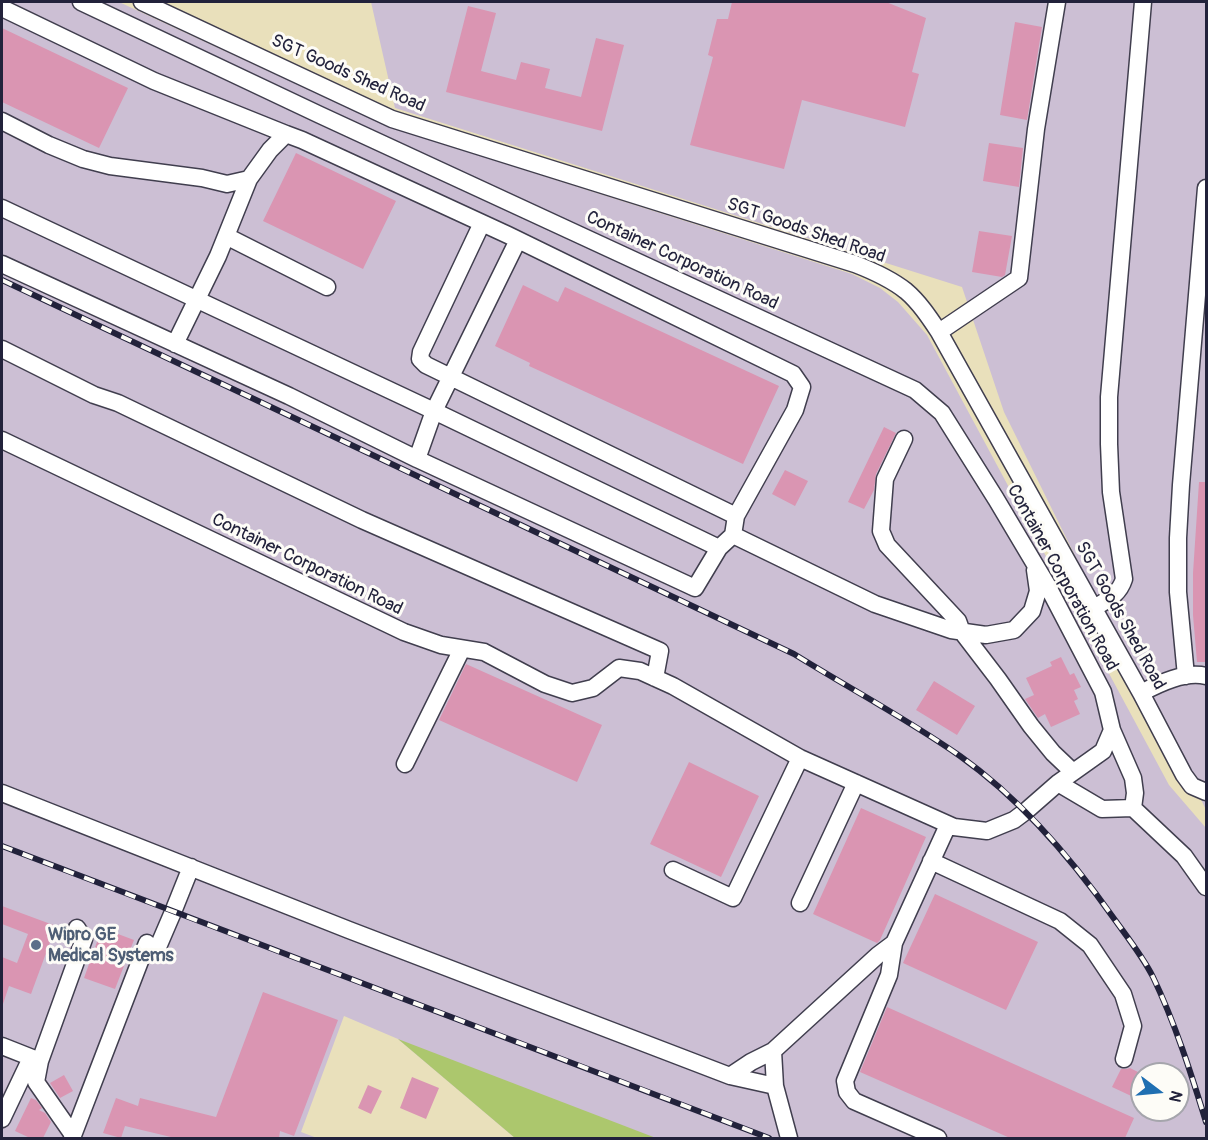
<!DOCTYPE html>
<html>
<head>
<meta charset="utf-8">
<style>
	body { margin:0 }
	#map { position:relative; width:1208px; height:1140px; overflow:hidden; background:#e9e0bb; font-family:Pangolin,sans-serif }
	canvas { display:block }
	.frame { position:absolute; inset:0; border:3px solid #22223b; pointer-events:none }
	.north { position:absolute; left:1130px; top:1062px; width:60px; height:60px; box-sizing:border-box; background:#fdfcf7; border:2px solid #a5a5ac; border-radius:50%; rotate:106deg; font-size:16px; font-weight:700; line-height:24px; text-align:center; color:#22223b }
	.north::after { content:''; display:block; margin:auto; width:21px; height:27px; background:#1f6fb2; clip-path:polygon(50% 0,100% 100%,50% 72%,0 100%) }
</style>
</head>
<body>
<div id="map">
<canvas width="1208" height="1140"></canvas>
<div class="frame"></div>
<div class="north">N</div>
</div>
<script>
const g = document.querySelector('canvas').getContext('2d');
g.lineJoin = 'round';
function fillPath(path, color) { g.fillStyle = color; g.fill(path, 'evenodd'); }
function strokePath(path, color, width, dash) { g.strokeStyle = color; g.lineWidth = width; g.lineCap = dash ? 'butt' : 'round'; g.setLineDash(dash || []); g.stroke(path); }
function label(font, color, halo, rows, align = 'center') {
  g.font = font + ' Pangolin,sans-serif'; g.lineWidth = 6; g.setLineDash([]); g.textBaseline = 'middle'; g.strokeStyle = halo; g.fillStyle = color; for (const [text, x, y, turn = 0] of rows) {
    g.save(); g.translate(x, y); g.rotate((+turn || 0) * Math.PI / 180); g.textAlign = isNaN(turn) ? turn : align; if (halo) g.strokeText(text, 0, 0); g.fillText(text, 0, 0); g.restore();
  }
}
fillPath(new Path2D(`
	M2 2H119L389 127 852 274 880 288 898 302 927 335 1169 785 1206 828V1138H515L398 1039 344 1016 301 1132 317 1138H2ZM1142 1074H1178V1110H1142Z
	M371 2H1206V810L1161 714 1087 580 1004 412 962 287 395 108Z`), '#ccbfd4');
fillPath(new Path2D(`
	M398 1039 656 1138H515Z`), '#acc76d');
fillPath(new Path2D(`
	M732 2H886L926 18 912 72 919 74 905 127 802 100 784 169 690 145 713 57 708 55 717 19H728Z
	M468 6 496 13 481 71 516 80 521 62 550 69 545 88 581 97 596 38 624 45 602 131 446 92Z
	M1015 22 1042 27 1027 120 1000 115Z
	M2 28 128 88 99 148 2 102Z
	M989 143 1023 148 1019 187 983 181Z
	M296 153 396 201 363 269 263 221Z
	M979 231 1012 236 1005 275 1002 277 972 272Z
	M523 285 558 302 565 287 779 386 743 464 529 366 530 363 495 346Z
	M884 427 896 433 876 474 874 490 864 509 848 502Z
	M785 470 808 481 795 506 772 494Z
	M1199 482H1206V662H1197L1193 615V573Z
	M1061 657 1070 675 1074 673 1081 687 1074 690 1078 699 1074 701 1080 714 1051 727 1045 714 1038 718 1025 699 1034 695 1026 678 1052 666 1050 662Z
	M466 664 602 725 577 782 439 720Z
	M934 681 975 706 957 735 916 710Z
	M689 762 759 796 721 877 650 844Z
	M861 808 926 837 880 940 877 943 813 914Z
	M935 894 1038 942 1006 1010 903 963Z
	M2 906 56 926 31 994 9 986 3 1004H2V957L17 963 28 934 2 924Z
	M102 928 134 940 115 989 84 978Z
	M263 992 338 1020 294 1136 280 1131 279 1138H175L125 1126 121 1138 103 1133 116 1098 138 1106 140 1098 216 1117Z
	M887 1007 1134 1118 1125 1138H1010L860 1072Z
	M1130 1068 1142 1074V1101L1112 1087 1121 1069H1126Z
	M64 1075 73 1091 60 1098 50 1083Z
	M412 1077 439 1088 426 1119 400 1108Z
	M368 1085 382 1091 371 1114 358 1108Z
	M31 1098 36 1100 42 1108 39 1110 45 1113 51 1122 43 1138H30L15 1131Z`), '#da95b2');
const minor = new Path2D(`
	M142 2 392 119 855 264C873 271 891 279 906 291 919 302 929 317 939 332L1141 693 1184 775 1192 786 1206 792
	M2 8 154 81 286 134
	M2 121 49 145 83 159 110 166 202 178 227 184 249 179 270 150 286 134 302 140 508 235 793 374 802 387 795 410 736 516 733 535 875 604 951 630 986 635 1014 630 1032 611 1038 591 1035 570
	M2 208 434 411 518 240
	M482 223 421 352 420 359 426 365 736 516
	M226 236 327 287
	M2 264 289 396 417 459
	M939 332 1019 278 1036 129 1057 2
	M175 344 218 256 249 179
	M2 349 94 395 118 403 362 520 660 651 655 678
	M904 439 885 479 881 531 887 545 958 621 962 632 998 679 1031 726 1053 753 1073 772
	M2 440 404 632 441 645 484 652 545 684 572 693 593 688 619 668 640 671 673 686 800 758 954 827 987 831 1014 820 1026 811 1058 783 1103 751 1112 730 1103 692 1046 583 996 499 942 413 915 390 320 115 81 2
	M719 548 695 588 417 459 434 411 719 548 733 535
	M1094 608C1107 600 1119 595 1124 579L1111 492 1109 444V397L1143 2
	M1186 676 1178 592V538L1181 485 1206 188
	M1141 693C1160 683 1185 671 1206 676
	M405 764 462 649
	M1058 783 1102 809 1133 808 1135 793 1133 778 1112 730
	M2 793 349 930 730 1076 751 1062 773 1051 878 955 894 943 948 825
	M1133 808 1184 856 1206 887
	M931 861 1060 921 1090 945 1123 994 1133 1026 1124 1059
	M673 870 733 898 800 758
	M800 903 856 783
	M894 943 889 975 845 1081 847 1092 854 1101 938 1138
	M158 947 173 912 191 867
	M2 1046 40 1061
	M773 1051 775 1086 789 1138
	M730 1076 775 1086
	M2 1119 31 1058
	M73 1135 36 1082 40 1061 84 939 77 928
	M72 1138 147 943`);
strokePath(minor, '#403e4e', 19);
strokePath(minor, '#fff', 16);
const rail = new Path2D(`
	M2 280 794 654C849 688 907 719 960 756 1022 800 1072 859 1115 920 1128 938 1143 957 1153 977 1175 1023 1191 1073 1206 1122
	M2 846C257 944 514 1040 769 1138`);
strokePath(rail, '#22223b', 6);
strokePath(rail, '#fdfcf7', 4, [11]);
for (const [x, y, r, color] of [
	[36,945,6,"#5c6f8a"]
]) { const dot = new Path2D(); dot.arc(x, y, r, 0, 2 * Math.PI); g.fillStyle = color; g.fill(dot); strokePath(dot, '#fdfcf7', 2); }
label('18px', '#22223b', '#fdfcf7', [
	["SGT Goods Shed Road",348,74,24],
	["SGT Goods Shed Road",806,231,19],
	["Container Corporation Road",682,261,25],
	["Container Corporation Road",307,565,26],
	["Container Corporation Road",1062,578,61],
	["SGT Goods Shed Road",1120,616,61]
]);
label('bold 18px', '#4e5e75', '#fdfcf7', [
	["Wipro GE",48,935],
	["Medical Systems",48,956]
], 'left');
</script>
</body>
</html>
